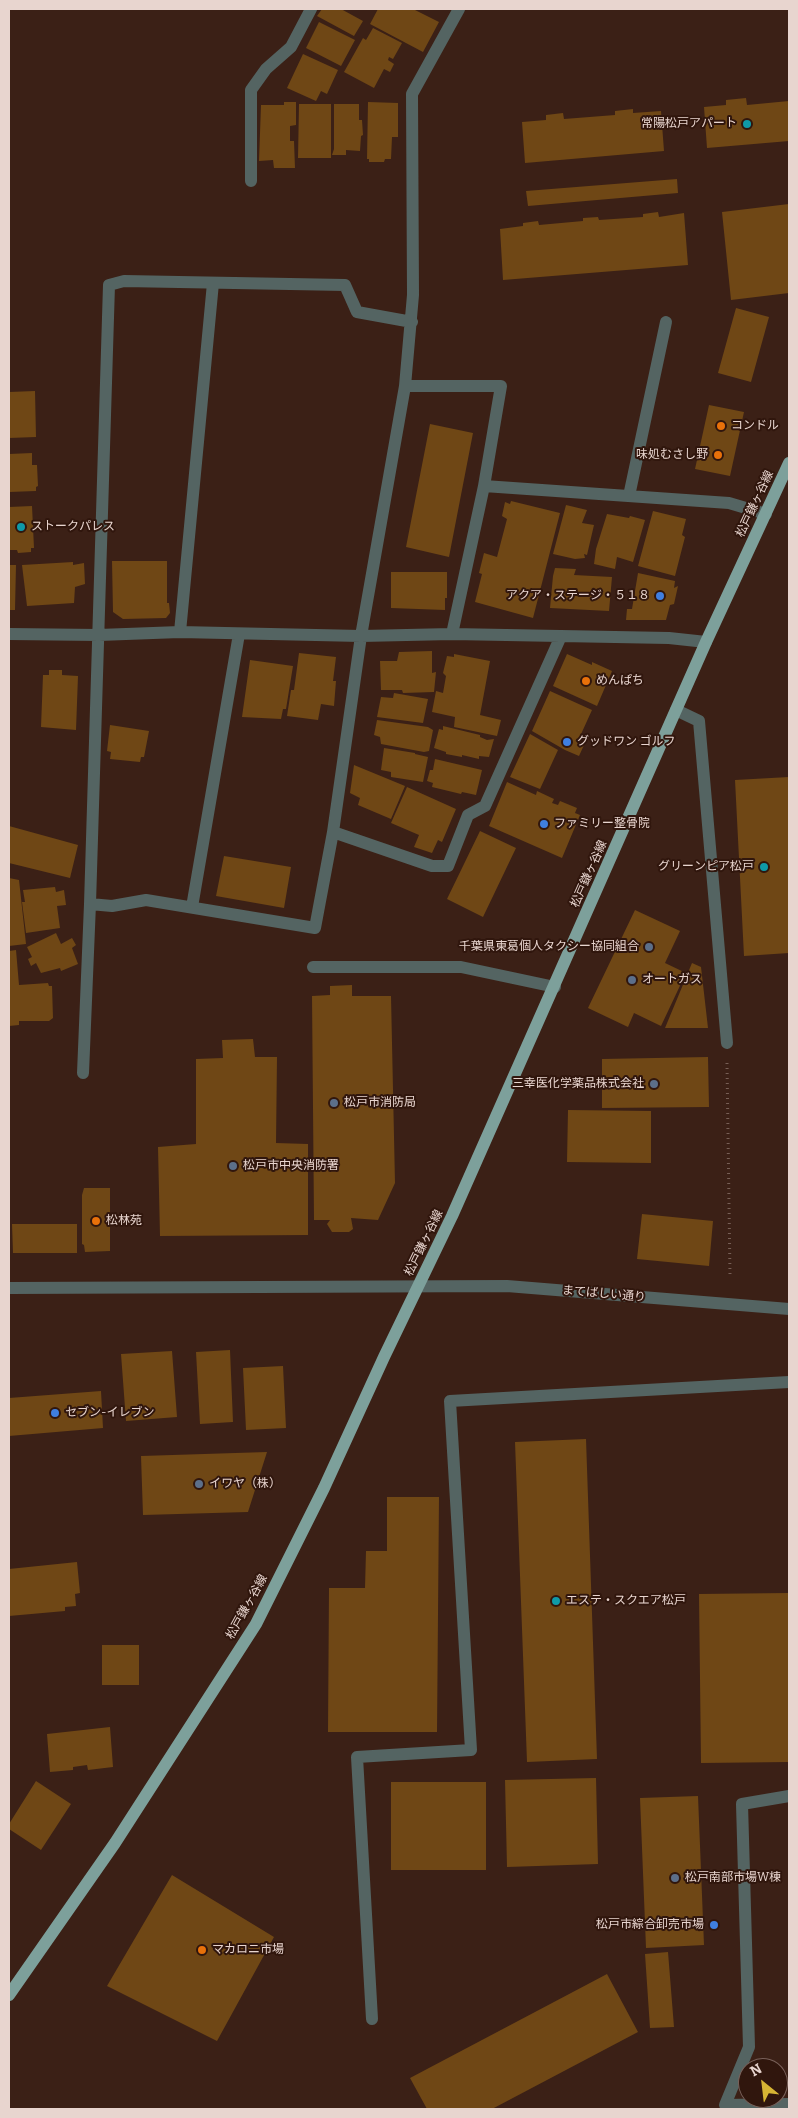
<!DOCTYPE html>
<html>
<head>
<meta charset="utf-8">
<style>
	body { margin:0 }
	#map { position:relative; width:798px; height:2118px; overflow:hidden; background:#3b2016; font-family:Bitter,serif }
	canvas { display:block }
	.frame { position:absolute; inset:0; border:10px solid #e8d5cf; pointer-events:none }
	.north { position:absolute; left:738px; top:2058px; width:50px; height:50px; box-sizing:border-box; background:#30160d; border:1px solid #7a625b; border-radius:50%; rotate:331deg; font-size:14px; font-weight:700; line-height:20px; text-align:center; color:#e8d5cf }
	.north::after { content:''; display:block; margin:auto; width:18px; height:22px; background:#d6b534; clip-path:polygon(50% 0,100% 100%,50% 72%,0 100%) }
</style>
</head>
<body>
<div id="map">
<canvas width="798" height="2118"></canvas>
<div class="frame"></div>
<div class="north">N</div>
</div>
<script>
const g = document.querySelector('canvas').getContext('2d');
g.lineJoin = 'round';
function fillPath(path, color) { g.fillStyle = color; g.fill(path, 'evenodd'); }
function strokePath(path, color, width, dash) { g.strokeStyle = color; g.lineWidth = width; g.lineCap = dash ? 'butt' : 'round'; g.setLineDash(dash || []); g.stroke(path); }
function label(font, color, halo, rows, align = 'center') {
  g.font = font + ' Bitter,"Noto Sans JP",serif'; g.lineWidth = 4; g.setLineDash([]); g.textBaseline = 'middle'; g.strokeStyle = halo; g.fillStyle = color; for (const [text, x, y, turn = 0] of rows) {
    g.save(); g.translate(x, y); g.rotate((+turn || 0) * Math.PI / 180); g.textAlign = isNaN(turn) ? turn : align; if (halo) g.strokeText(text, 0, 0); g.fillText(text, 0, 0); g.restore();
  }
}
fillPath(new Path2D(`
	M322 9H341L363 21 354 36 317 16Z
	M378 9H413L439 22 423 52 370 24Z
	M319 22 355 40 341 66 306 48Z
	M373 28 402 43 393 59 389 57 388 60 394 64 390 72 384 69 374 88 344 72 363 38 366 40Z
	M303 54 338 70 327 94 321 91 316 101 287 88Z
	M746 98 747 105 789 101V141L707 148 704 107 726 105V100Z
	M284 102H296V125L290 126V141H294L295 168H274L273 160 259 161 261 105H284Z
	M368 102 398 103V137H392L391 159H385L384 162H369V159H367Z
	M299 104H331V158H298Z
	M334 104H359V120H362L363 135 361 136 360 151 346 150V155H332L334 149Z
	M633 109V113L661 111 664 151 525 163 522 122 546 120V115L563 113 564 119 615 115V111Z
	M677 179 678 193 528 206 526 191Z
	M789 204V293L731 300 722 212Z
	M658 212 659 217 684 213 688 265 503 280 500 229 523 226V223L538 221 539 225 583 221V218L598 217 599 220 643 217V214Z
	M736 308 769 317 751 382 718 373Z
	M35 391 36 437 9 438V392Z
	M709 405 744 412 730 476 695 469Z
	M430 424 473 433 449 557 406 547Z
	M32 453V465H37L38 486 36 487V491L9 492V454Z
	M511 501 560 513 533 618 475 602 482 574 479 573 484 553 497 557 507 519 502 516 505 502 510 504Z
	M566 505 587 510 582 523 594 525 587 555 584 554 585 558 575 559 553 554Z
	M32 506 34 548H31V552L18 553 17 550H9V507Z
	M653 511 686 519 682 535 685 537 675 576 638 566Z
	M607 514 629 518 630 516 645 520 633 562 617 557 615 569 594 564 596 549Z
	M112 561H167V603H169L170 613 166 618 123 619 113 612Z
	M73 562V565L84 563 85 584 75 587 74 603 27 606 22 565Z
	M9 565H16L15 610H9Z
	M555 568 576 569 574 575 612 577 609 611 550 608 553 576Z
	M391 572H447V598H445V610L391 608Z
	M638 573 675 581 674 588 678 586 674 604 670 605 666 620H626L627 609H632Z
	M432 651V673L436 672 434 692 403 693 402 690H381L380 661H397L399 652Z
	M299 653 336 657 333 681H336L334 706 321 704 318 720 287 716 291 690H294Z
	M454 654 490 661 480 715 501 720 497 736 454 727 455 717 432 712 436 691 443 693 446 676 443 673 447 656 454 657Z
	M567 654 592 665V662L612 671 597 706 553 686Z
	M250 660 293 666 286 709H283L281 719 242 717Z
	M49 670H62V675L78 676 76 730 41 727 43 675H49Z
	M550 691 592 710 577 743 584 745 579 756 565 750 532 731Z
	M394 693 428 699 423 723 377 717 381 697 393 698Z
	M377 720 428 727 433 730 429 751 424 752 381 744 380 737 374 735Z
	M110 725 149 731 144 757H141L140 762 110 759 111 752 107 751Z
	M443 726 480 735V737L487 740 494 739 489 757 479 756V759L462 755V757L446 754V752L434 748 439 729 443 730Z
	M530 734 558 750 540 789 510 777Z
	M384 748 415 753V754L428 757 423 782 391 777V772L381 770Z
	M435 759 482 770 476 795 462 792 461 794 432 787 433 783 427 781 430 770H433Z
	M354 765 405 786 391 819 358 805 360 798 350 793Z
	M789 777V953L744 956 735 780Z
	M507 782 536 795 537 791 554 799 552 803 558 805 560 801 577 808 575 813 580 815 562 858 489 826Z
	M407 787 456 809 442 842 438 840 432 853 414 847 419 835 391 823Z
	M9 826 78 845 70 878 9 863Z
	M480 831 516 848 483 917 447 899Z
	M224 856 291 867 284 908 216 896Z
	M9 878 19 880 26 944 9 946Z
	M55 887 56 892 64 890 66 905 57 906 60 928 26 933 22 902H25L23 890Z
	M635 910 680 931 665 963 686 973 661 1026 634 1013 628 1027 588 1008Z
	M56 933 61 944 72 938 76 945 72 948 78 964 61 971 60 968 41 973 36 963 31 966 28 959 32 957 27 947Z
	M16 950 19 985 48 983 49 986H52L53 1018 49 1021H19V1025L9 1026V951Z
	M692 963 701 967 708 1028H665Z
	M352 985V996H391L395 1183 378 1220 351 1218 353 1229 349 1232H332L327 1224 330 1220H314L312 996 330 995V986Z
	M253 1039 255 1057H277L276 1143 308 1144V1235L160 1236 158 1147 196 1144V1059L223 1058 222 1040Z
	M708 1057 709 1107 602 1108V1059Z
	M568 1110 651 1111V1163L567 1162Z
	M84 1188H110V1251L85 1252 84 1245 82 1244V1195Z
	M642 1214 713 1221 709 1266 637 1259Z
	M12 1224H77V1253H13Z
	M230 1350 233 1422 200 1424 196 1352Z
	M172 1351 177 1417 126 1421 121 1354Z
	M283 1366 286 1428 246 1430 243 1368Z
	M101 1391 103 1428 9 1436V1398Z
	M586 1439 597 1759 527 1762 515 1442Z
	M267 1452 248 1512 143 1515 141 1456Z
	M387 1497H439L437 1732H328L329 1588H365L366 1551H387Z
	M77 1562 80 1593 75 1594 76 1606 65 1607V1611L9 1616V1569Z
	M789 1593V1762L701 1763 699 1594Z
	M102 1645H139V1685H102Z
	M110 1727 113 1767 88 1770 87 1765 73 1767V1770L50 1772 47 1734Z
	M596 1778 598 1864 507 1867 505 1780Z
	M36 1781 71 1804 41 1850 9 1829V1824Z
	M391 1782H486V1870H391Z
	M698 1796 704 1945 646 1948 640 1798Z
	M172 1875 274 1937 217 2041 107 1986Z
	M668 1952 674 2027 650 2028 645 1954Z
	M607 1974 638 2032 492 2109H427L410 2078Z`), '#6f4715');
strokePath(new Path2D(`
	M727 1063 730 1275`), '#775f56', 3, [1, 4]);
strokePath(new Path2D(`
	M251 181V90L266 69 291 47 311 9
	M405 386H501L484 486 452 634
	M484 486 729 503 766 514
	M629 496 666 322
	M180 632 213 283
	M9 634 99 635 180 632 361 636 452 634 669 638 706 642
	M676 710 699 721 727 1043
	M333 832 432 866H448L468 815 485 806 561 636
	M90 904 112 906 146 900 315 928 333 832 361 636 405 386 413 295 412 94 459 9
	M192 907 239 634
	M313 967H461L555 987
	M83 1073 90 904 109 285 124 281 345 285 357 312 412 322
	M9 1288 507 1286 789 1309
	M789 1796 742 1804 749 2047 725 2105 789 2104
	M372 2019 357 1757 471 1750 450 1401 789 1382`), '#546462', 12);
strokePath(new Path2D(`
	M9 1995 115 1843 256 1624 324 1488 384 1357 452 1216 706 642 789 463`), '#7da09b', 12);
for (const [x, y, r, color] of [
	[747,124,5,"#0f9aa8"],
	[721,426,5,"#e8710a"],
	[718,455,5,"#e8710a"],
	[21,527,5,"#0f9aa8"],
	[660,596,5,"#3f7fe0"],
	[586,681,5,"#e8710a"],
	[567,742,5,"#3f7fe0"],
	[544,824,5,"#3f7fe0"],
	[764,867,5,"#0f9aa8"],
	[649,947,5,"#5c6f8a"],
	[632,980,5,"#5c6f8a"],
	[654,1084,5,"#5c6f8a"],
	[334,1103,5,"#5c6f8a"],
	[233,1166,5,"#5c6f8a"],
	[96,1221,5,"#e8710a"],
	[55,1413,5,"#3f7fe0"],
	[199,1484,5,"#5c6f8a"],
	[556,1601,5,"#0f9aa8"],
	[675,1878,5,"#5c6f8a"],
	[714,1925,5,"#3f7fe0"],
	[202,1950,5,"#e8710a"]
]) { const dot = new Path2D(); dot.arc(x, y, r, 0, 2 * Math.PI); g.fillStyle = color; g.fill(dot); strokePath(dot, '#30160d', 2); }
label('12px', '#e8d5cf', '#30160d', [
	["常陽松戸アパート",737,124,"right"],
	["コンドル",731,426],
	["味処むさし野",708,455,"right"],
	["ストークパレス",31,527],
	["アクア・ステージ・５１８",650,596,"right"],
	["めんぱち",596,681],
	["グッドワン ゴルフ",577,742],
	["ファミリー整骨院",554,824],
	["グリーンピア松戸",754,867,"right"],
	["千葉県東葛個人タクシー協同組合",639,947,"right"],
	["オートガス",642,980],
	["三幸医化学薬品株式会社",644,1084,"right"],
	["松戸市消防局",344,1103],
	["松戸市中央消防署",243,1166],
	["松林苑",106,1221],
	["セブン-イレブン",65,1413],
	["イワヤ（株）",209,1484],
	["エステ・スクエア松戸",566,1601],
	["松戸南部市場W棟",685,1878],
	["松戸市綜合卸売市場",704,1925,"right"],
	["マカロニ市場",212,1950]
], 'left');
label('12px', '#e8d5cf', '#30160d', [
	["松戸鎌ヶ谷線",755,504,-65],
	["松戸鎌ヶ谷線",589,874,-66],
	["松戸鎌ヶ谷線",424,1243,-64],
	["まてばしい通り",604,1294,5],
	["松戸鎌ヶ谷線",247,1607,-61]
]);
</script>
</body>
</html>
